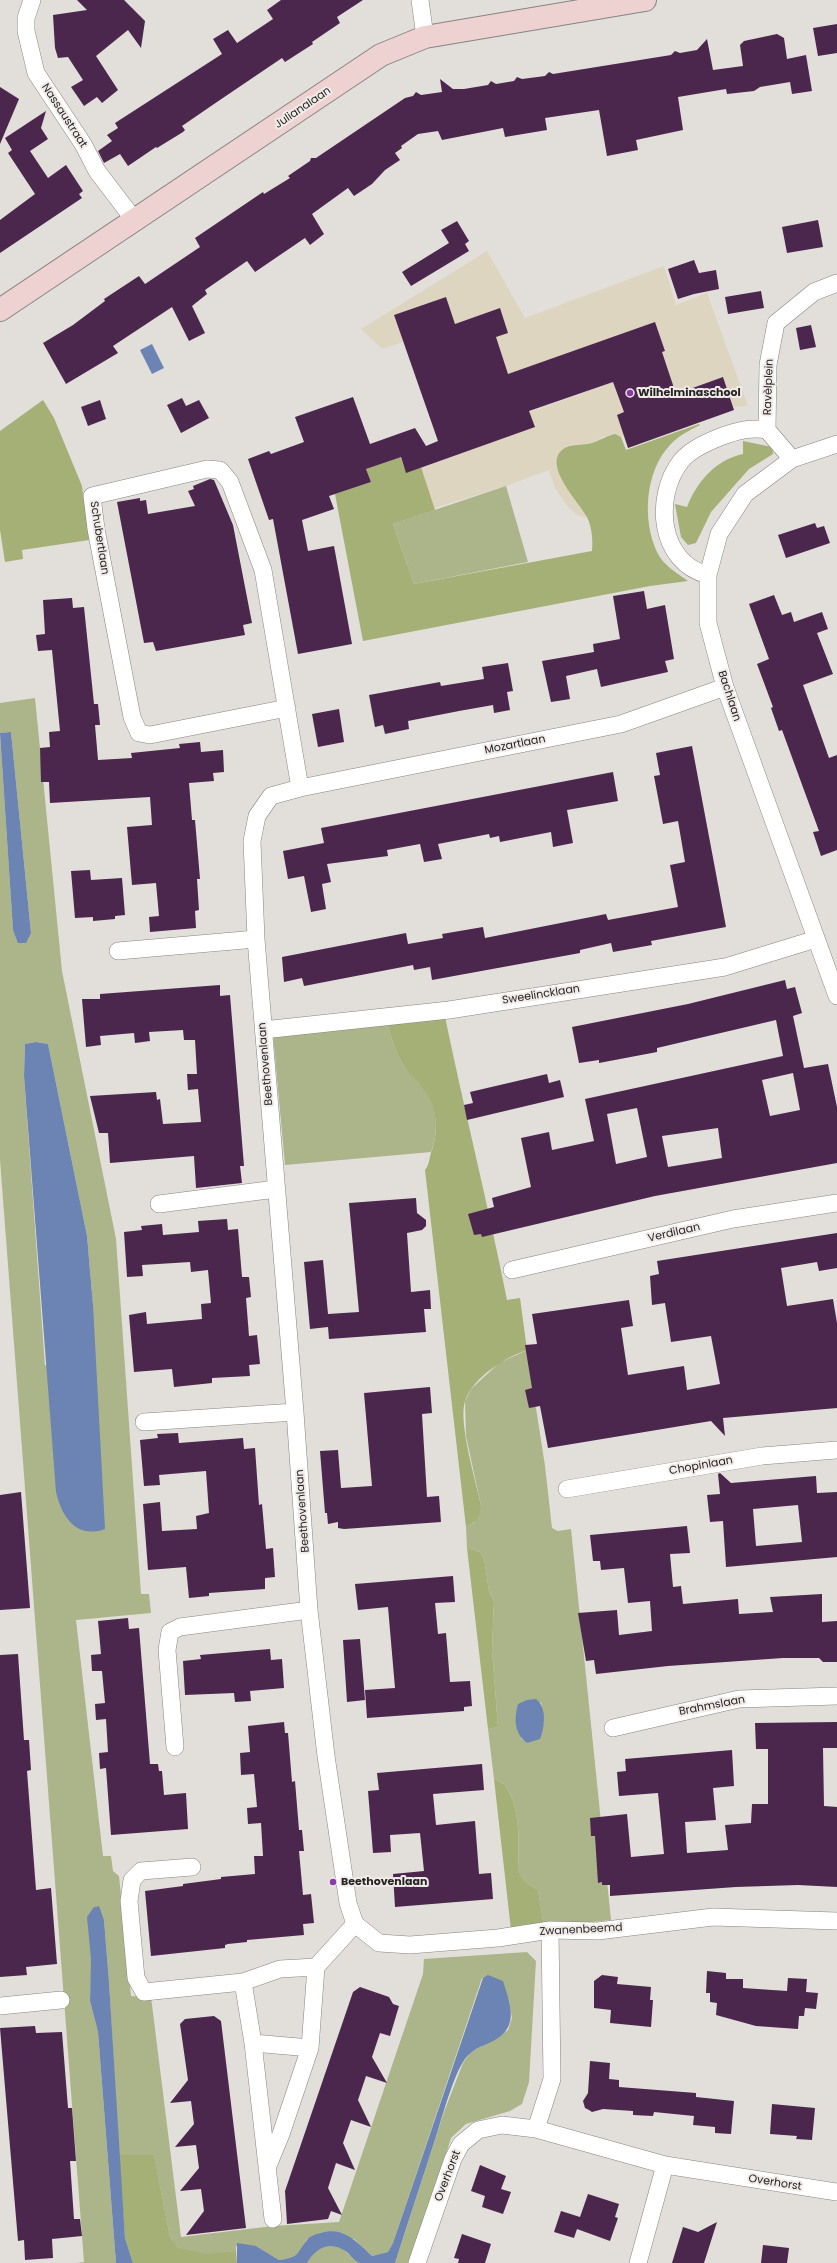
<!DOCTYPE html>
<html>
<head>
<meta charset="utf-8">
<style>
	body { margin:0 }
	canvas { display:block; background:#e2deda }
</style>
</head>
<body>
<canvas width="837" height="2263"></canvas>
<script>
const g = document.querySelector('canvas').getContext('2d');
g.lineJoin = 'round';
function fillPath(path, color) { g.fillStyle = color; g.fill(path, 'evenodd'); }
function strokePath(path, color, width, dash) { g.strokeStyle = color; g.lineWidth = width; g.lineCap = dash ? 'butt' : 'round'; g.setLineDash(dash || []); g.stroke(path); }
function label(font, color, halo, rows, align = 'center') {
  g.font = font + ' Poppins,sans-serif'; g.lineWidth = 4; g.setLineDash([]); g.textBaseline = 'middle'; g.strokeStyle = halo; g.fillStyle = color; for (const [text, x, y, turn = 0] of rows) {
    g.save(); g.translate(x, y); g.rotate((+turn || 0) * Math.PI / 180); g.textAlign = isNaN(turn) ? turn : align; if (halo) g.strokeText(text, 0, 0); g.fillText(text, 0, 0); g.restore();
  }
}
fillPath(new Path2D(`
	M487 251 525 318 664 266 676 305 707 293 748 406 733 407 723 377 617 415 624 436 621 437 615 434 603 437 595 442 563 449 557 456 556 463 562 479 588 519 576 514 568 507 555 488 549 470 506 486 434 508 421 467 535 427 531 416 528 417 527 413 608 384 612 380 621 404 673 386 666 362 662 363 659 353 665 351 655 323 508 374 496 337 508 333 499 308 455 324 446 297 394 315 403 342 382 349 361 329Z`), '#ded5c0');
fillPath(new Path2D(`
	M506 486 528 562 414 584 393 524Z
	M35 698 62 971 116 1239 141 1594H149L151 1613 76 1620 103 1856H111L113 1871 119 1876 131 1996 151 1997 181 2237 273 2226 339 2222 423 1974 424 1959 527 1952 536 1961 529 2082 522 2104 510 2111 466 2124 451 2138 413 2263H395L444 2112 463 2063 470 2053 508 2030 512 2018 509 2000 482 1978 393 2243 388 2252 372 2256 354 2239H307C298 2255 297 2258 279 2260L256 2246H236V2251C219 2253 193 2259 178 2248 175 2246 173 2240 170 2237L154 2156 119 2155 109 1982 104 1920 98 1906 94 1907 90 2001 98 2032 116 2263H76L84 2262 0 1160V703ZM11 732 31 933 28 937 13 930 0 733ZM36 1042 48 1044 87 1236 93 1305 45 1366 24 1076 25 1044Z
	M386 1019C391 1037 395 1052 405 1068 410 1075 417 1081 423 1088 438 1107 439 1131 431 1152L285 1165 273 1034Z
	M527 1350 545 1466 552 1528 558 1531 571 1529 611 1920 544 1927 538 1890C528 1884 522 1880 518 1869 519 1844 521 1809 506 1787 504 1783 498 1781 494 1779L488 1729 498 1727 492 1650 494 1601 489 1591 484 1558 480 1552 467 1548 466 1527 474 1523 481 1506 466 1436 465 1401 471 1389 499 1363ZM541 1702 544 1723 527 1743 521 1738Z
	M334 2245 341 2248 360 2263H307C314 2251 320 2246 334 2245Z`), '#acb589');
fillPath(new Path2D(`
	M43 400 54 418 82 486 89 540 22 550 23 559 5 562 0 530V431Z
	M699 424 700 425C690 430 678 436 670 445 645 471 642 520 657 552 663 565 677 573 688 581L650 586 363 641 335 494 371 482 366 469 400 456 406 472 421 467 435 510 393 524 414 584 592 551C593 540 592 527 587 517 579 502 543 466 562 450 570 443 585 446 595 442 602 439 607 436 615 434L621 437 626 450Z
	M743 441 772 447 773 454 749 469 711 512 696 543 688 545 681 537 675 504 687 507C697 482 715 460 743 454Z
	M444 1012C464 1109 488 1204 507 1300L520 1298 527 1350C506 1357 473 1377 465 1401 458 1423 476 1481 481 1506 480 1517 477 1522 466 1527L425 1170C430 1164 429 1157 432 1150 439 1130 437 1106 423 1089 418 1081 410 1076 405 1068 395 1052 391 1037 386 1019Z
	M467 1548 480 1552 484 1558 489 1591 494 1601 492 1650 498 1727 488 1729Z
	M494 1779C498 1781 504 1783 506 1787 521 1809 519 1844 518 1869 522 1880 528 1884 538 1890L544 1927 511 1930Z
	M119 2155H154L170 2237 178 2248 206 2254 236 2251 237 2263H133L125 2238Z`), '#a4b076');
fillPath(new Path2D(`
	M152 344 164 368 152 374 140 350Z
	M11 732 31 933 26 943H18L13 930 0 733Z
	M36 1042 48 1044 87 1236 93 1305 105 1529C77 1539 62 1518 56 1492L24 1076 25 1044Z
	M536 1699C547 1707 545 1727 540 1739L527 1743C514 1733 514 1719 518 1704L527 1700Z
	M99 1906 104 1920 109 1982 125 2238 133 2263H116L98 2032 90 2001 91 1959 87 1917 94 1907Z
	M488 1975 503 1981C512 2009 520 2030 487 2044 477 2048 469 2052 463 2062 453 2078 444 2111 438 2130 424 2174 409 2219 395 2263 385 2263 369 2263 360 2263 356 2262 351 2256 348 2253 332 2240 317 2246 307 2263H237V2243L256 2246 279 2260C300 2257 295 2255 307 2240 310 2236 316 2234 321 2233 343 2226 357 2242 372 2256L388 2252 393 2243 483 1978Z`), '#6b84b4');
fillPath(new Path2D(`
	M77 0H124L145 21 141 48 128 30 96 56 118 90 102 103 97 97 84 106 71 87 83 80 68 57 58 58 55 48 53 15 87 10Z
	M281 0H363L337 17 340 23 312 42 313 44 285 62 282 58 214 104 182 126 185 130 183 132 157 148 156 147 128 166 120 154 104 163 98 151 112 141 107 135 118 128 115 123 222 54 213 39 228 30 237 43 273 19 267 10Z
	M837 24V53L818 56 813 28Z
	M777 34 784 38 787 59 806 55 812 91 792 94 790 82 760 87 754 91 727 94 726 89 678 97 683 130 636 140 638 150 607 156 599 110 545 118 547 130 505 137 503 128 442 140 438 131 418 134 401 146 402 148 395 153 400 160 385 170 372 184 354 196 348 188 312 214 324 234 310 245 305 238 255 272 247 261 205 290 207 294 192 306 205 333 189 341 172 307 113 346 118 353 66 384 43 343 73 325 105 301 104 299 139 276 145 284 200 247 195 238 263 192 264 194 290 178 288 176 310 161 311 158H316L405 98 413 96 416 92 421 95 442 92 440 79 453 89H464L488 85 491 81 496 84 514 81 517 77 522 79 545 76 549 72 553 74 671 55 675 51 680 53 697 50 707 39 713 70 743 66 740 45 744 41Z
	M0 87 19 99 0 144Z
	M46 111 41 128 48 139 30 151 48 178 66 165 83 191 79 194 82 198 0 253V220L35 194 8 153 12 150 5 138Z
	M818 220 823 247 787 253 782 227Z
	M457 221 469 241 465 244 469 251 411 286 402 272 449 243 441 230Z
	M694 260 699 273 716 270 719 289 694 294 678 299 668 269Z
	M761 291 764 308 728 314 725 297Z
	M446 297 455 324 500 308 508 333 496 337 508 374 655 322 665 351 662 352 676 394 723 377 734 410 628 448 617 415 624 412 613 382 529 411 535 427 406 473 401 457 366 469 371 482 329 496 334 509 302 520 308 551 334 546 352 644 298 654 273 519 269 520 248 459 269 451 271 454 304 442 295 417 353 397 370 444 415 428 426 446 438 441 394 315Z
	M811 325 816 347 800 350 796 328Z
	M182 398 186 406 199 400 209 418 181 433 167 405Z
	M100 400 106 419 88 426 81 407Z
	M210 479 214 480 233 525 252 623 243 625 245 635 156 651 153 642 144 643 117 502 140 498V501L146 500 148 514 195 506 188 491 194 489 193 486Z
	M815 523 817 528 824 526 830 543 786 558 778 535Z
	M644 591 647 609 665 605 674 659 665 661 668 672 601 687 597 669 566 676 570 699 551 702 542 661 594 652 593 644 620 639 613 596Z
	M774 595 782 615 791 612 794 622 822 612 828 629 817 633 833 674 803 685 829 758 837 755V850L821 856 813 832 819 831 782 730 779 731 771 708 773 707 757 664 769 659 749 604Z
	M72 598 73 608 84 607 94 704H98L100 725H95L98 760 132 758 131 753 180 748 179 744 200 742 201 752 223 750 224 772 213 773 214 781 189 783 192 820H195L200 879H197L199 910 195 911 196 928 150 932 149 917 159 916 156 883 132 885 127 827 152 825 150 797 50 803 49 782H41L40 748 50 747 49 732 60 731 52 650 38 651 36 635 45 634 43 600Z
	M508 663 513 691 507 692 510 710 494 713 493 705 459 711 408 721 409 729 385 734 383 725 375 727 369 695 440 682 441 686 484 679 482 667Z
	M339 709 344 742 318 747 312 714Z
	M692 746 726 927 651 941 652 945 613 952 611 943 580 950V953L432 980 430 967 414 970 413 965 304 986 302 978 284 982 282 957 406 933 408 944 443 938 442 934 483 927 485 938 606 914 608 920 678 907 670 865 685 862 678 821 663 824 654 776 660 775 656 753Z
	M613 772 618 801 567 810 573 843 553 847 551 832 500 842 499 836 490 838 489 834 438 844 442 859 424 862 420 844 387 850 388 856 327 864 331 882 322 884 326 909 311 912 304 876 288 879 283 851 324 843 321 828Z
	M90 870 91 880 122 878 125 915 115 916V919L93 921V917L75 918 71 871Z
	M785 980 787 989 795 987 802 1013 793 1016 804 1068 828 1064 837 1107V1163L655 1196 482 1237 481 1234 474 1235 468 1214 494 1207 492 1198 531 1187 521 1138 549 1132 552 1150 594 1141 585 1099 783 1056 776 1020 657 1048V1052L599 1063V1060L579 1063 572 1027 688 1004ZM793 1073 800 1110 770 1116 762 1080ZM637 1108 647 1157 616 1164 607 1114ZM718 1128 722 1158 668 1167 662 1136Z
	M220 985V996L230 995 244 1166H240L242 1183 196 1188 194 1156 110 1163 108 1133H99L90 1096 156 1092 157 1100 160 1099 163 1124 201 1122 198 1089 188 1090 187 1074H197L195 1040H184L183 1030 149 1032 150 1041 135 1043 134 1033 100 1036 101 1045 86 1047 82 999H100V994Z
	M547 1074 549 1083 560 1080 564 1097 467 1120 464 1105 473 1103 470 1092Z
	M416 1198 417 1213 426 1220V1226L422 1230 407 1233 411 1292 430 1290 431 1309H424L426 1332 329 1339 328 1327 310 1329 304 1262 323 1260 328 1314 359 1312 349 1203Z
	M227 1219 228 1230 238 1229 242 1277H249L251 1297 246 1298 249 1336 257 1335 260 1364 249 1365 250 1376 212 1378V1383L174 1387 172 1369 134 1372 129 1315 146 1312 147 1324 202 1319 201 1304 211 1303 208 1270 191 1272 190 1262 142 1265 143 1276 127 1277 124 1232 142 1230 141 1226 162 1224 163 1235 199 1232 198 1221Z
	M837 1233V1268L819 1271 817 1262 781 1268 787 1306 833 1299 837 1323V1408L723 1418 725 1436 711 1421 548 1448 540 1406 529 1408 525 1390 532 1388 525 1345 537 1344 532 1314 629 1300 633 1326 621 1328 628 1375 684 1366 687 1390 720 1384 711 1336 671 1342 665 1303 652 1305 650 1276 659 1274 657 1261Z
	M430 1387 432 1413 422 1414 427 1497 439 1496 441 1522 344 1529 338 1528V1522L328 1524 327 1513H325L320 1451 338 1450 341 1488 372 1486 364 1393Z
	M178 1433 179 1443 243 1438 244 1449 255 1448 259 1505 262 1504 266 1549 273 1548 275 1577 265 1578V1589L209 1593V1596L189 1598 186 1567 148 1570 143 1504 160 1502 162 1531 197 1529 196 1516 209 1513 206 1471 159 1475 160 1485 144 1486 140 1440 158 1438 157 1434Z
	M720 1473 731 1483 816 1476 817 1493 837 1492V1557L726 1567 723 1521 710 1522 707 1495 720 1494 718 1474ZM798 1505 802 1542 756 1546 753 1509Z
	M21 1492 30 1608 0 1610V1495Z
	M687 1526 690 1553 670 1554 673 1587 681 1586 683 1604 738 1599 739 1614 773 1612 770 1597 822 1594V1622L837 1621V1662H823L819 1658H783L668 1666 596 1674 594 1660 586 1661 578 1613 617 1610 619 1635 652 1631 650 1601 628 1603 624 1568 601 1570 600 1561H593L590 1535Z
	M453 1576 455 1602 435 1603 438 1634 446 1633 450 1682 470 1681 472 1706 464 1707V1711L367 1718 365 1690 395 1688 388 1607 358 1610 355 1584Z
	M128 1618 129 1629 139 1628 150 1764H158L159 1771H162L164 1795 186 1793 188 1829 111 1835 106 1768 100 1769 99 1753 108 1752 106 1719 96 1720 95 1704 105 1703 102 1671H92L91 1655 101 1654 98 1621Z
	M360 1639 365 1700 347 1702 343 1640Z
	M270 1649 271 1660 282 1659 284 1688 250 1691 251 1701 235 1702 234 1693 185 1695 183 1661 201 1659 200 1655Z
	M18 1654 24 1740H29L31 1770 27 1771 36 1890 51 1888 57 1964 26 1967 27 1975 0 1977V1655Z
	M284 1722 285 1733H288L292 1782 295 1781 299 1830H302L304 1851H299L303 1895 311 1894 314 1923 303 1924 304 1935 247 1940V1942L228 1944 225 1945V1948L151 1956 145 1891 183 1886V1884L221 1879V1877L255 1874 254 1856H263L261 1823 248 1824 247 1808 257 1807 254 1774 241 1775 240 1753 250 1752 248 1726Z
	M837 1722V1748H823L824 1806 837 1807V1887L798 1885 736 1887 610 1896V1885H602V1882L598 1883 595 1836H591L590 1818 627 1814 631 1857 664 1854 658 1793 619 1796 617 1772 626 1771 625 1759 732 1750 734 1786 713 1788 716 1820 685 1822 687 1853 728 1850 725 1825 751 1823 752 1804H768V1749H756L755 1723Z
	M482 1764 484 1790 433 1794 436 1825 475 1821 479 1874 491 1873 493 1899 395 1907 393 1874 424 1871 420 1833 390 1835 391 1852 373 1853 368 1791 379 1790 377 1773Z
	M707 1971 726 1973V1979H743V1988L787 1991 788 1978 807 1979 806 1992 818 1993 816 2009 805 2008 804 2016H799L798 2029 756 2026 716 2015 717 2003 710 2002V1993H706Z
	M602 1975 618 1977 617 1984 651 1987 650 2000H653L651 2027 610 2023 611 2010 594 2008V1981Z
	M360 1987 389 1997 393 2004 399 2006 390 2036 380 2033 372 2057 387 2083 366 2076 358 2100 371 2127 351 2120 343 2143 355 2170 336 2163 328 2188 342 2215 331 2211 328 2219 287 2224 285 2191 353 1992Z
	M214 2016 221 2021 246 2228 186 2235 204 2211 201 2189 180 2191 199 2168 196 2145 175 2147 194 2124 191 2101 170 2103 188 2080 180 2024 185 2019Z
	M35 2026 36 2033 62 2032 68 2108H72L76 2161H70L74 2219H80L82 2236 52 2239 53 2258 25 2260 24 2240 18 2241 0 2028Z
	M590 2061 610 2063 609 2079 619 2080V2087L696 2093V2097L734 2101 731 2134 715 2133V2127L693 2125 694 2116 654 2112 653 2116 633 2115V2111L603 2109 592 2112 589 2110 585 2108 583 2101 588 2093Z
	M772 2104 815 2108 812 2140 796 2139 797 2136 770 2134Z
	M480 2165 506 2176 501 2189 511 2192 503 2214 482 2207 485 2196 471 2191Z
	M588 2194 619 2204 615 2217 618 2218 610 2241 577 2229 574 2238 554 2232 561 2211 580 2217Z
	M717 2222 704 2263H672L683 2227 698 2232Z
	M462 2234 491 2244 485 2263H458L459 2259 454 2258Z
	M763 2245 789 2248 787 2263H761Z`), '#4b274e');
const street = new Path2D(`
	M32 0 26 18V31L36 73 83 144 97 171 135 221
	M420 0 425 37
	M767 430 768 365 776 323 814 292 837 283
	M837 444 792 459 745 494 719 534 708 575V623L725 687 837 996
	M708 575C659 563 653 497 681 461 691 449 706 443 720 437 736 431 750 427 767 430L792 459
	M287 708 150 735 139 733 132 717 96 529 92 496 207 469 220 470 230 482 263 570 300 788
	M118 951 256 939
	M263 1030 449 1010 725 967 816 939
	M159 1204 276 1189
	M512 1270 733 1219 837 1203
	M144 1422 295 1412
	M567 1489 762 1456 837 1450
	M613 1728 739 1699 837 1696
	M175 1747 167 1650 170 1632 180 1627 309 1610
	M192 1867 141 1871 132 1880 129 1901 136 1978 144 1992 243 1982 280 1969 316 1967
	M355 1924 379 1943 410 1945 498 1938 550 1930 598 1931 713 1917 837 1921
	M243 1982 253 2043 273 2219
	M0 2006 61 2000
	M253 2043 310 2048
	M536 2129 552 2079 550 1930
	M267 2168 281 2134 310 2048 316 1967 355 1924 348 1903 326 1756 309 1610 295 1412 256 939 252 841 257 816 271 796 300 788 621 724 725 687
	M417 2263 453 2159 461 2144 478 2130 502 2125 536 2129 665 2165 837 2192
	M638 2263 665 2165`);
const secondary = new Path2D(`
	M0 310 381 55 425 37 645 0`);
strokePath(street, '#888480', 18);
strokePath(secondary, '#888480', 24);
strokePath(street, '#fff', 17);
strokePath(secondary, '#edd2d1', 22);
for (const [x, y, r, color] of [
	[630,393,4,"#8b3aaa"],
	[333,1882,4,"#8b3aaa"]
]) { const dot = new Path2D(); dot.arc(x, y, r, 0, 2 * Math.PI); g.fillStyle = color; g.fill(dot); strokePath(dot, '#f0ebe8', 1.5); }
label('11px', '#262423', '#f0ebe8', [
	["Julianalaan",303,108,-34],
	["Nassaustraat",64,116,57],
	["Ravèlplein",769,387,-88],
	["Schubertlaan",99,538,81],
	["Bachlaan",729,696,72],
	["Mozartlaan",515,745,-11],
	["Sweelincklaan",541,995,-9],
	["Beethovenlaan",266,1064,-95],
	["Verdilaan",674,1233,-13],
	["Chopinlaan",701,1466,-10],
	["Beethovenlaan",303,1511,-94],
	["Brahmslaan",712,1706,-11],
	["Zwanenbeemd",581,1930,-3],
	["Overhorst",448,2176,-69],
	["Overhorst",775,2183,9]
]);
label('bold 11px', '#262423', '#f0ebe8', [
	["Wilhelminaschool",638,393],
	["Beethovenlaan",341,1882]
], 'left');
</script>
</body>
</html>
